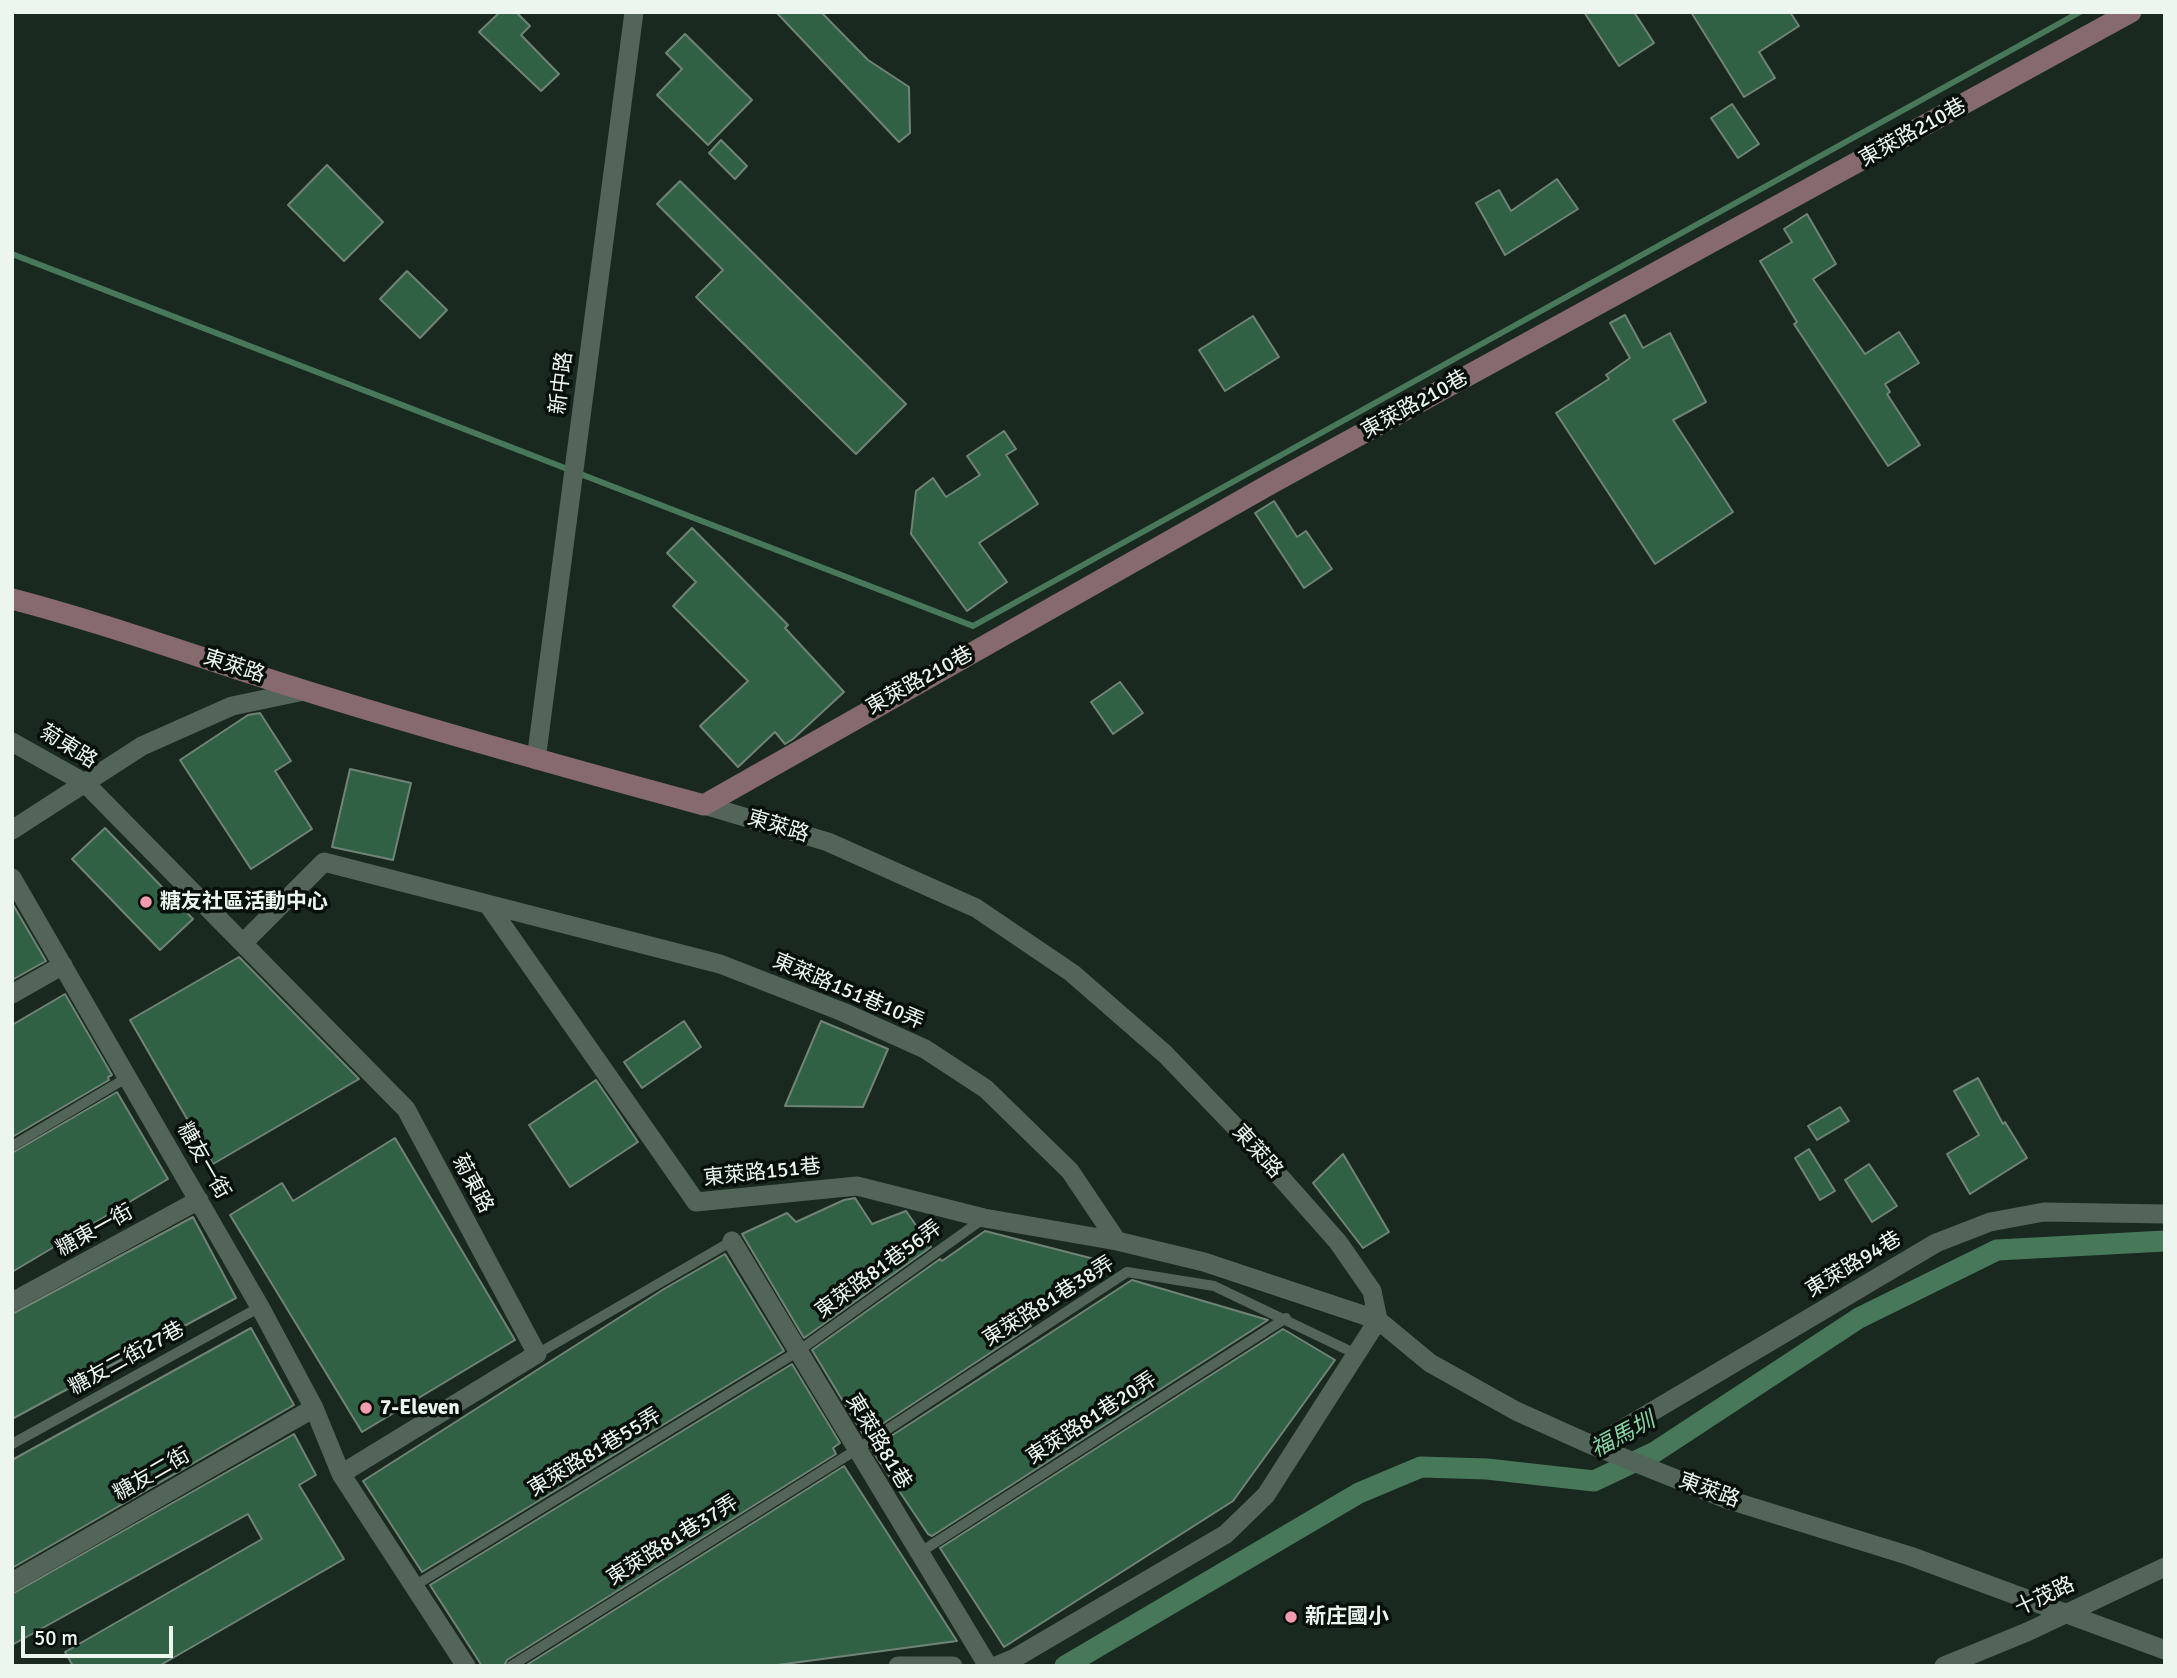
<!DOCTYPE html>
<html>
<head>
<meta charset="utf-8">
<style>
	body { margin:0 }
	#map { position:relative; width:2177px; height:1678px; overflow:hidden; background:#19291f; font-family:Signika,sans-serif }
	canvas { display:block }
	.frame { position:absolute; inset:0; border:14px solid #ecf6ef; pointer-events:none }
	.scale { position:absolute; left:21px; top:1626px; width:152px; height:32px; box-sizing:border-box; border:4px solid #ecf6ef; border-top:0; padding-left:9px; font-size:21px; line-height:24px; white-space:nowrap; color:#ecf6ef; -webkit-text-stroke:5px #09100c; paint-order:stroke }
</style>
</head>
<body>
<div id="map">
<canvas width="2177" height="1678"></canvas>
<div class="frame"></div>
<div class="scale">50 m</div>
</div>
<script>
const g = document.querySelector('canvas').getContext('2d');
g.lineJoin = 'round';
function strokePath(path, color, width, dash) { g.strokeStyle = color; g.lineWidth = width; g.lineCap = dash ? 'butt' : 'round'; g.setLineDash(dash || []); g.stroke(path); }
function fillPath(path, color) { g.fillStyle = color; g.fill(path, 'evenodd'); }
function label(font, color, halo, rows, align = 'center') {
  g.font = font + ' Signika,"Noto Sans TC",sans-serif'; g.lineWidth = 7; g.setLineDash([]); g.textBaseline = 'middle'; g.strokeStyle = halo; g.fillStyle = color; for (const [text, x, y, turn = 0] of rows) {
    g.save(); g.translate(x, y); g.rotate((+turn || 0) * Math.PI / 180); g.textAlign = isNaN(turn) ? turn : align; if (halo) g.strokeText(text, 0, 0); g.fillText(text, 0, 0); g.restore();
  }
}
strokePath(new Path2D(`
	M12 254 973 626 2080 12`), '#47785a', 6);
strokePath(new Path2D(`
	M1065 1666 1359 1493 1421 1467 1487 1469 1594 1481 1655 1452 1859 1318 1997 1250 2165 1241`), '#47785a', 21);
const building = new Path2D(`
	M500 12H516L530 26 521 35 559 74 541 91 479 32Z
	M776 12H821L868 60 909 87 910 133 899 142Z
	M1584 12H1634L1654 43 1619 66Z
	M1691 12H1790L1799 26 1759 52 1775 78 1744 97Z
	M685 34 752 100 708 145 657 95 682 69 666 53Z
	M1732 104 1759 144 1738 158 1711 118Z
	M721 140 747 166 735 179 709 153Z
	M327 165 383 222 344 261 288 205Z
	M1557 179 1578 209 1505 255 1476 203 1499 190 1511 211Z
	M680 181 906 404 856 454 696 297 723 270 657 204Z
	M1807 214 1836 264 1813 279 1865 354 1899 332 1919 363 1885 384 1890 392 1887 394 1920 445 1888 466 1794 324 1797 322 1760 261 1792 242 1784 229Z
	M407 271 447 310 420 338 380 299Z
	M1625 315 1643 348 1670 333 1706 402 1673 420 1733 512 1655 564 1556 413 1609 379 1606 375 1630 358 1610 323Z
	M1253 316 1279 357 1225 391 1199 350Z
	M1004 431 1016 449 1006 455 1038 504 979 543 1007 582 967 611 911 534 916 491 933 478 946 497 980 475 967 456Z
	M1274 501 1297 537 1306 531 1332 569 1304 588 1255 513Z
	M692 528 788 625 785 628 844 692 793 739 785 744 775 732 738 767 700 726 748 681 673 606 696 582 667 553Z
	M1120 682 1143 713 1113 734 1091 702Z
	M260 713 291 761 275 771 312 829 251 869 180 760 248 715Z
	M350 769 411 783 393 860 332 847Z
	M105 828 193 919 160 950 72 859Z
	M12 903 46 961 12 980Z
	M239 957 359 1079 213 1164 130 1020Z
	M65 994 112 1075 108 1077 109 1080 12 1137V1025Z
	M684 1021 701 1047 642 1088 624 1062Z
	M821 1021 888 1049 863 1107 785 1106Z
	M1978 1078 2003 1124 2005 1122 2027 1158 1970 1194 1947 1154 1979 1135 1954 1091Z
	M596 1080 638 1142 570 1187 529 1125Z
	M117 1092 168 1179 12 1272V1153Z
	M1840 1107 1849 1121 1817 1140 1808 1126Z
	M395 1138 515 1340 362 1432 230 1215 282 1183 293 1201Z
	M1809 1149 1835 1191 1820 1200 1795 1158Z
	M1343 1154 1389 1232 1363 1248 1313 1183Z
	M1869 1164 1897 1206 1872 1222 1845 1180Z
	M855 1198 872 1224 906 1211 931 1247 804 1338 742 1234 787 1213 796 1222 844 1200Z
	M193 1217 236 1298 12 1419V1314Z
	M985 1231 1106 1262 1025 1317 1031 1326 864 1436 812 1350 940 1259 942 1261Z
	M725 1254 784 1351 422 1572 363 1481 664 1289Z
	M1132 1280 1268 1320 932 1536 928 1534 871 1449Z
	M251 1328 294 1405 12 1568V1460Z
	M1283 1329 1335 1360 1233 1501 1004 1647 940 1548Z
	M792 1364 840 1443 833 1448 836 1454 507 1660 504 1666H482L430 1585Z
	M294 1434 316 1475 299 1485 344 1559 159 1666H73L65 1652 262 1539 248 1514 12 1645V1594Z
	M844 1466 957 1641 770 1666H525Z`);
fillPath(building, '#306144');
strokePath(building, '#718377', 2);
strokePath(new Path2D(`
	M12 1146 128 1077
	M537 1354 732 1241
	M12 1444 260 1307
	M919 1553 1286 1318
	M414 1586 797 1352 983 1219
	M511 1666 856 1450 1127 1272 1214 1286 1356 1354`), '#536459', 10);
strokePath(new Path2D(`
	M12 742 85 783 406 1109 537 1354 341 1474
	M536 760 634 12
	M704 805 828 842 976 908 1072 973 1165 1054 1244 1136 1338 1242 1372 1291 1378 1320 1430 1363 1516 1411 1594 1446 1726 1499 1910 1556 2165 1650
	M12 830 142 746 232 706 304 691
	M12 878 260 1307 314 1408 341 1474 466 1666
	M489 906 696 1202 857 1186 984 1218 1117 1241 1204 1262 1378 1320
	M243 943 324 862 720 964 843 1012 925 1049 986 1089 1070 1171 1117 1241
	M12 994 63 965
	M732 1241 988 1666
	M12 1302 199 1200
	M1594 1446 1936 1243 1990 1222 2044 1212 2165 1214
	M12 1582 314 1408
	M898 1666H953
	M996 1666 1015 1658 1226 1534 1266 1495 1378 1320
	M1944 1666 2027 1632 2165 1567`), '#536459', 19);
strokePath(new Path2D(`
	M12 599C112 625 208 661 306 691 438 732 571 769 704 805L1272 483 2131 12`), '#866a6d', 21);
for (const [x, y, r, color] of [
	[146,902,7,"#f29aae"],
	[366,1408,7,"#f29aae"],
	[1291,1617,7,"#f29aae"]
]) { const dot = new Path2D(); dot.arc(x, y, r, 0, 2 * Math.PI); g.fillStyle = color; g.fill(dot); strokePath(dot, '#09100c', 2.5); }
label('21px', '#ecf6ef', '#09100c', [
	["東萊路210巷",1913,133,-29],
	["新中路",562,383,-83],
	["東萊路210巷",1415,405,-29],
	["東萊路",234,667,18],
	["東萊路210巷",920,681,-29],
	["菊東路",68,747,32],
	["東萊路",778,827,17],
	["東萊路151巷10弄",848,992,23],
	["東萊路",1257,1152,48],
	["糖友一街",203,1161,60],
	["東萊路151巷",762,1173,-6],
	["菊東路",472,1184,62],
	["糖東一街",95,1231,-29],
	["東萊路94巷",1854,1265,-31],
	["東萊路81巷56弄",879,1270,-36],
	["東萊路81巷38弄",1049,1302,-32],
	["糖友二街27巷",127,1359,-29],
	["東萊路81巷20弄",1092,1419,-33],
	["東萊路81巷",878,1442,59],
	["東萊路81巷55弄",595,1453,-31],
	["糖友二街",152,1475,-30],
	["東萊路",1709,1491,20],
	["東萊路81巷37弄",673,1541,-32],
	["十茂路",2045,1597,-25]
]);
label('bold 21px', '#ecf6ef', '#09100c', [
	["糖友社區活動中心",160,902],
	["7-Eleven",380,1408],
	["新庄國小",1305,1617]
], 'left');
label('italic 23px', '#87d3a4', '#09100c', [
	["福馬圳",1623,1436,-28]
]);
</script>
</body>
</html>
